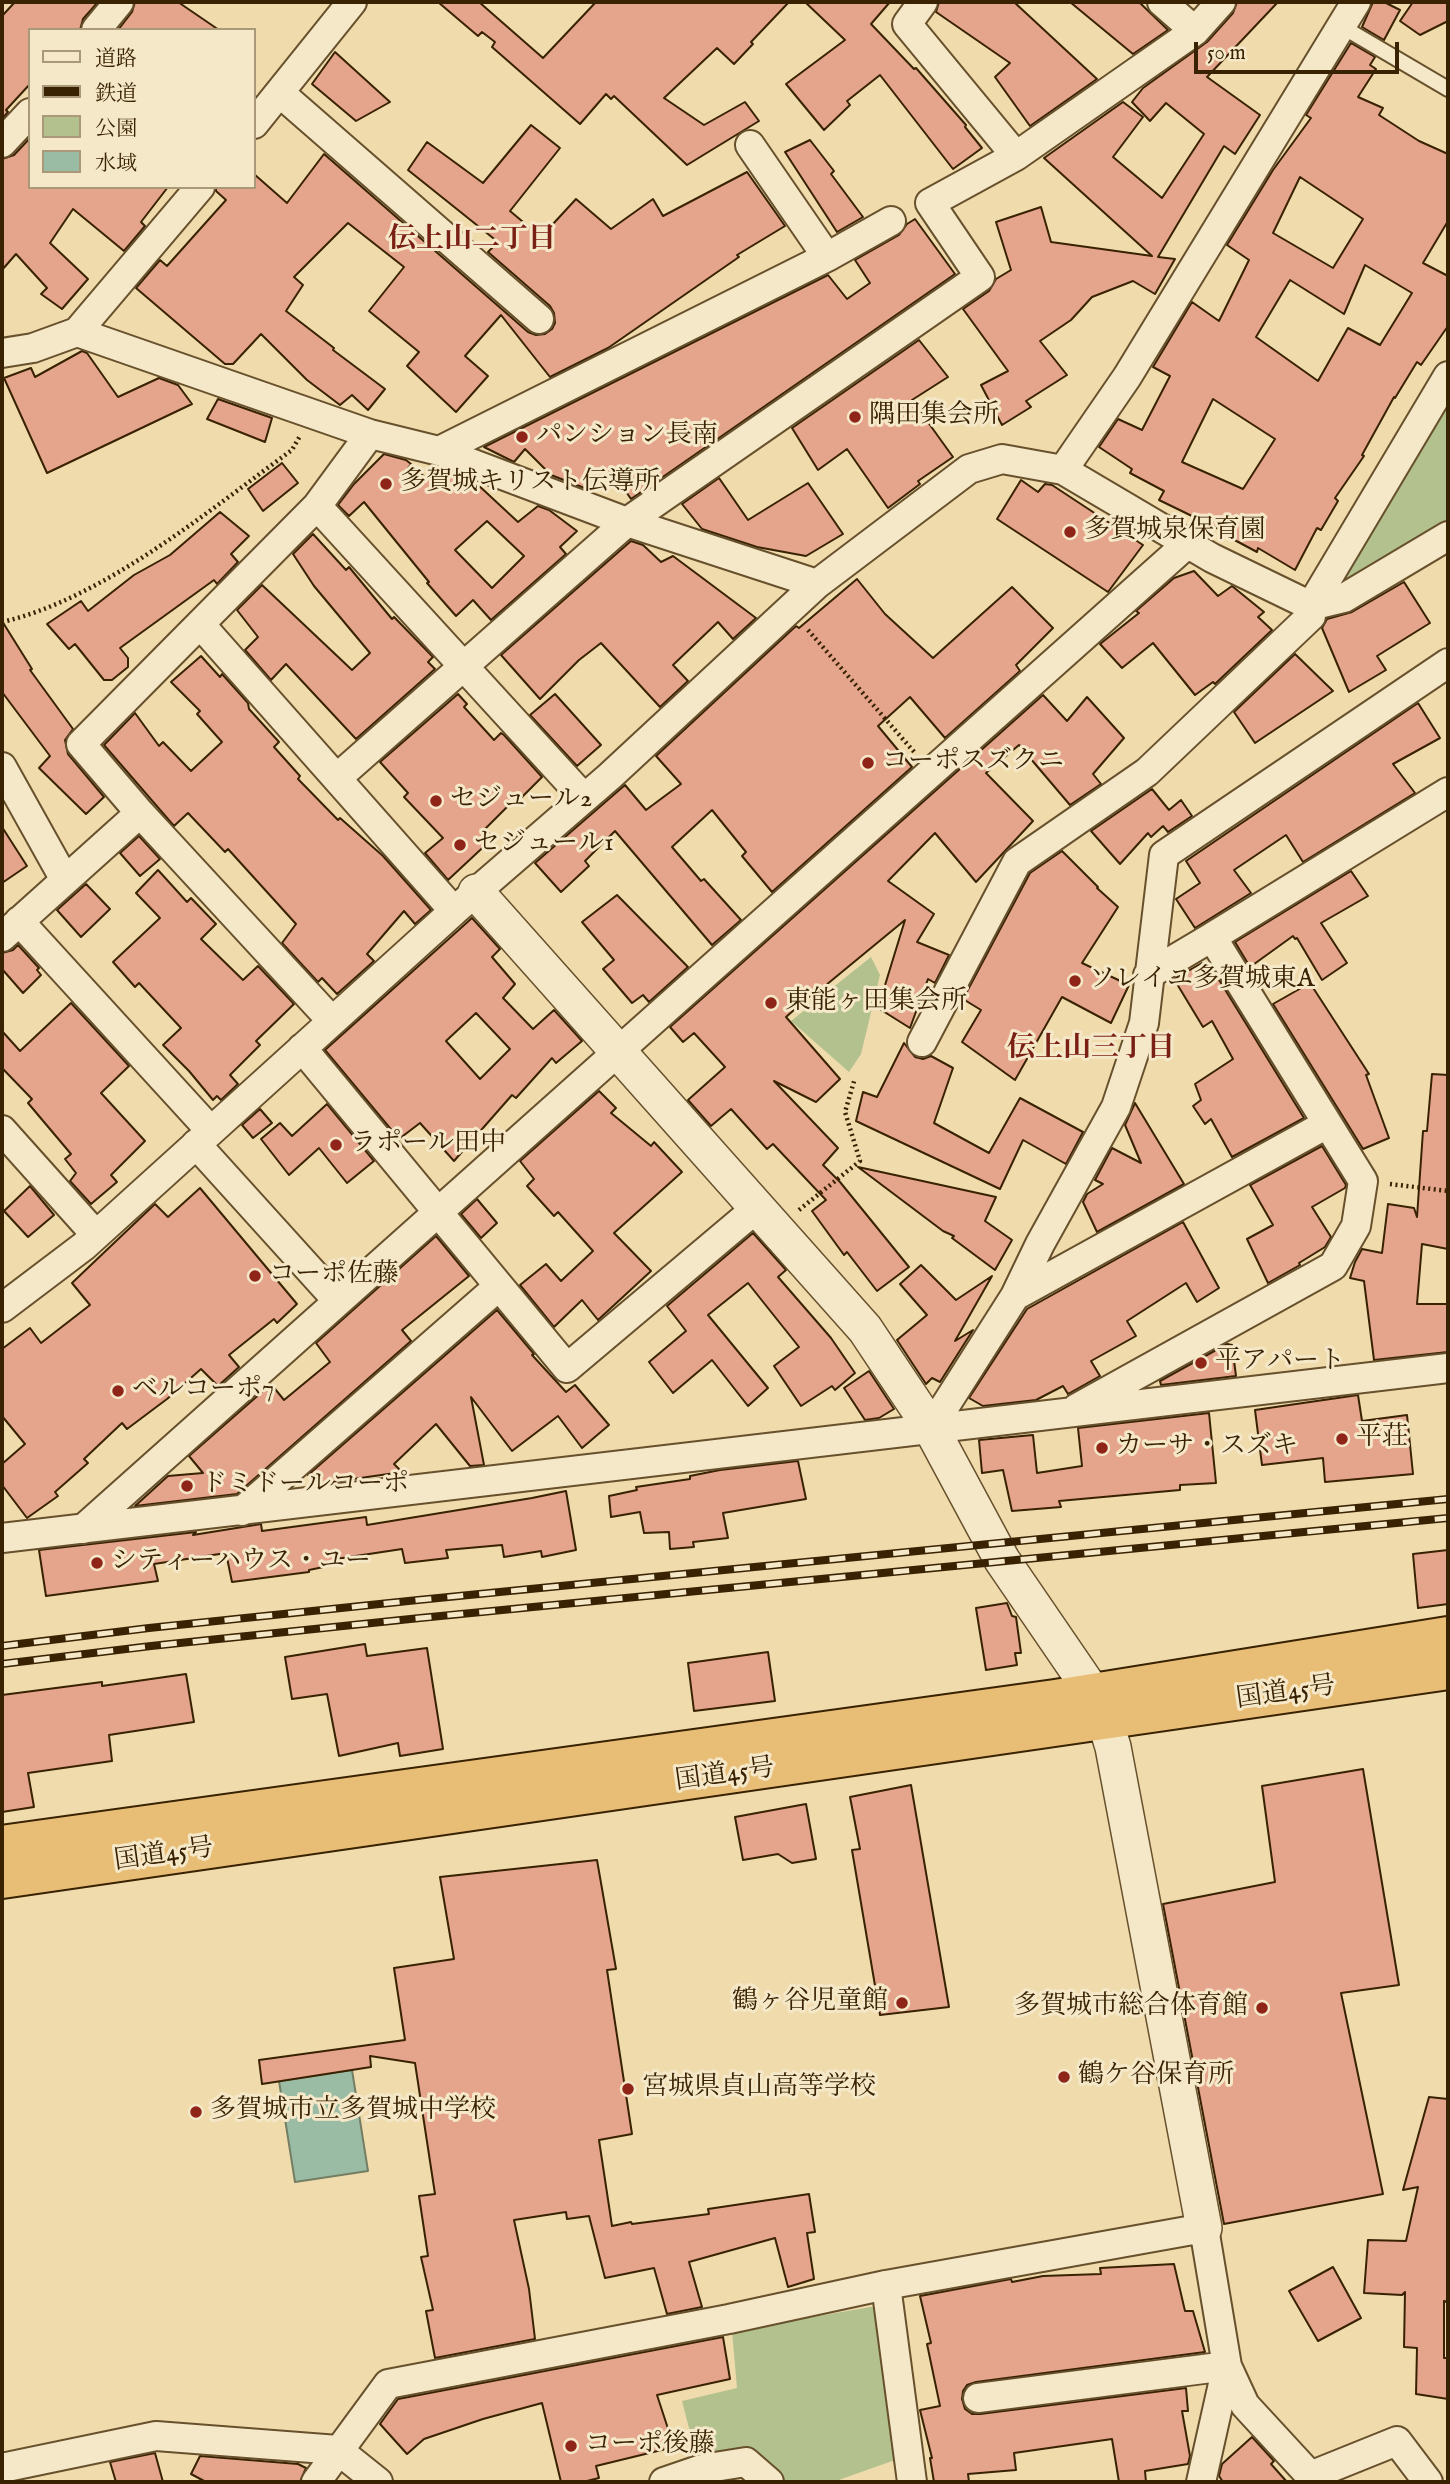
<!DOCTYPE html>
<html>
<head>
<meta charset="utf-8">
<style>
	body { margin:0 }
	#map { position:relative; width:1450px; height:2484px; overflow:hidden; background:#f0dbac; font-family:"IM FELL English","Noto Serif JP",serif }
	canvas { display:block }
	.frame { position:absolute; inset:0; border:4px solid #392202; pointer-events:none }
	.legend { position:absolute; left:28px; top:28px; width:228px; height:161px; box-sizing:border-box; background:#f5e8c9; border:2px solid #aa9979; margin:0; padding:9px 12px; list-style:none; font-size:21px; color:#392202 }
	.legend li { display:flex; align-items:center; gap:14px; height:35px }
	.legend b { width:35px; border:2px solid #aa9979 }
	.scale { position:absolute; left:1194px; top:42px; width:205px; height:32px; box-sizing:border-box; border:4px solid #392202; border-top:0; padding-left:9px; font-size:21px; line-height:24px; white-space:nowrap; color:#392202; -webkit-text-stroke:5px #f5e8c9; paint-order:stroke }
</style>
</head>
<body>
<div id="map">
<canvas width="1450" height="2484"></canvas>
<div class="frame"></div>
<ul class="legend">
<li><b style="height:9px;background:#f5e8c9"></b>道路</li>
<li><b style="height:9px;background:#392202"></b>鉄道</li>
<li><b style="height:19px;background:#b3c18e"></b>公園</li>
<li><b style="height:19px;background:#9bbca4"></b>水域</li>
</ul>
<div class="scale">50 m</div>
</div>
<script>
const g = document.querySelector('canvas').getContext('2d');
g.lineJoin = 'round';
function fillPath(path, color) { g.fillStyle = color; g.fill(path, 'evenodd'); }
function strokePath(path, color, width, dash) { g.strokeStyle = color; g.lineWidth = width; g.lineCap = dash ? 'butt' : 'round'; g.setLineDash(dash || []); g.stroke(path); }
function label(font, color, halo, rows, align = 'center') {
  g.font = font + ' "IM FELL English","Noto Serif JP",serif'; g.lineWidth = 6; g.setLineDash([]); g.textBaseline = 'middle'; g.strokeStyle = halo; g.fillStyle = color; for (const [text, x, y, turn = 0] of rows) {
    g.save(); g.translate(x, y); g.rotate((+turn || 0) * Math.PI / 180); g.textAlign = isNaN(turn) ? turn : align; if (halo) g.strokeText(text, 0, 0); g.fillText(text, 0, 0); g.restore();
  }
}
fillPath(new Path2D(`
	M1448 405V525L1348 586 1341 572Z
	M871 957 880 975 861 1054 849 1072 791 1021Z
	M876 2306 895 2460 833 2482H783L779 2479 698 2463 682 2401 737 2388 732 2331Z`), '#b3c18e');
const water = new Path2D(`
	M352 2070 368 2171 295 2182 279 2081Z`);
fillPath(water, '#9bbca4');
strokePath(water, '#747e63', 2);
const building = new Path2D(`
	M15 2H98L83 19 80 30H30V84L6 110 8 112 2 119V16Z
	M135 2H178L219 30H118L132 12Z
	M438 2H479L543 58 596 2H789L751 42 753 44 734 64 717 48 664 98 704 125 745 102 759 121 687 165 614 96 611 99 606 94 580 124 492 47 495 42 482 32 478 36Z
	M805 2H890L871 24 914 69 916 68 966 125 965 127 982 148 953 169 880 75 847 101 850 105 824 130 786 84 845 40Z
	M939 2H1014L1097 79 1030 126 995 77 1010 63 936 12Z
	M1070 2H1139L1168 30 1133 54Z
	M1237 2H1278L1207 77 1260 115 1235 154 1224 146 1158 257 1175 259 1155 294 1133 281 1092 297 1071 320 1040 341 1067 375 1026 401 1031 407 1002 425 981 385 1008 371 963 309 989 291 996 279 1011 270 996 222 1041 207 1051 242 1152 256 1044 158 1123 102 1143 117 1113 157 1162 198 1204 134 1166 103 1150 121 1132 102 1143 88 1207 42 1233 13Z
	M1373 2H1384L1400 10 1384 40 1362 27Z
	M1413 2H1448V21L1420 35 1400 21Z
	M1351 43 1375 57 1370 65 1376 69 1358 97 1383 108 1379 115 1419 141 1448 154V221L1423 263 1448 276V326L1421 365 1417 362 1395 398 1394 397 1362 455 1364 456 1335 498 1338 501 1321 530 1317 528 1295 570 1258 548 1257 552 1227 536V533L1159 500 1164 491 1130 473 1132 469 1099 447 1118 419 1142 430 1170 376 1153 367 1192 302 1219 321 1249 260 1227 245 1273 170 1311 118 1306 115ZM1300 177 1363 219 1333 268 1273 233ZM1365 265 1412 293 1380 345 1348 328 1318 381 1256 337 1290 280 1344 314ZM1213 399 1275 439 1243 489 1182 462Z
	M335 52 390 102 356 121 312 84Z
	M531 125 560 148 510 211 541 237 576 199 611 229 653 199 663 216 747 172 785 226 737 255 739 257 608 348 550 377 501 315 465 356 488 376 456 412 407 366 419 352 369 311 404 267 348 223 294 277 303 285 286 311 334 348 333 350 385 389 368 410 352 395 340 405 307 380 261 334 233 364H225L136 288 160 260 167 266 226 200 216 191V187H254V174L287 203 324 154 528 332 536 335 545 334 552 329 555 323 554 313 550 306 488 252 498 242 408 170 427 142 483 183Z
	M30 138V187H168L141 222 145 226 124 251 73 209 50 243 88 279 62 309 41 294 47 288 16 254 2 270V159L14 155Z
	M810 140 834 171 831 174 863 217 837 232 785 152Z
	M915 219 955 274 631 499 612 471 587 489 551 475 525 449 514 462 484 447 828 275 847 299 870 283 855 260 899 235 907 224Z
	M919 340 948 377 912 400 953 457 918 481 920 484 888 508 847 449 818 470 792 428Z
	M82 351 87 353 118 397 159 378 178 385 192 404 47 473 4 378 31 368 35 377Z
	M218 399 272 418 265 442 207 419Z
	M384 454 406 460 411 464 408 468 412 466 427 479 438 468 476 483 518 522 538 506 549 510 577 531 560 547 566 554 491 620 473 600 456 616 427 583 429 582 364 502 349 516 338 505 354 484ZM487 521 524 556 492 588 455 550Z
	M282 463 298 483 263 511 248 489Z
	M719 478 748 520 808 483 843 534 806 556 757 547 702 529 682 504Z
	M1021 480 1038 492 1045 484 1052 485 1143 545 1108 592 997 519Z
	M220 512 249 536 231 554 238 562 217 584 214 580 120 648 128 658V667L112 680H104L75 644 69 649 47 624 81 601 88 611 134 575 170 555Z
	M313 534 346 570 349 567 392 619 394 617 433 657 428 662 435 669 356 739 286 664 271 680 245 650 258 637 237 610 262 585 352 670 370 653 314 586 293 554Z
	M631 541 643 545 661 562 673 556 756 618 733 639 718 622 673 665 688 681 660 707 601 643 579 660 540 699 501 655Z
	M1194 571 1218 596 1232 586 1264 612 1258 617 1272 630 1215 684 1213 682 1195 695 1153 643 1122 668 1100 644 1139 613 1136 611 1174 578Z
	M857 579 885 614 933 658 1012 587 1053 628 1016 665 1020 671 945 738 910 697 878 726 912 767 772 892 742 856 746 852 712 810 672 847 701 881 704 879 741 920 712 945 615 831 585 861 589 866 561 892 535 863 625 785 646 810 681 784 656 756 796 626 799 628Z
	M1404 582 1430 623 1377 656 1386 670 1349 692 1322 628 1327 619 1352 612Z
	M2 621 32 669 30 670 73 729 65 740 68 754 104 797 86 814 39 768 50 756 2 692Z
	M1295 654 1333 691 1255 743 1234 712Z
	M201 656 220 677 222 674 248 703 249 709 279 742 274 747 300 776 298 779 338 820 340 818 383 856 431 910 415 924 404 911 367 954 374 961 337 994 322 978 318 982 282 943 296 924 228 849 225 852 188 813 174 826 104 745 135 713 159 746 163 742 191 771 222 742 197 714 200 711 171 682Z
	M458 694 467 704 464 707 494 740 501 733 504 735 542 777 522 797 519 795 485 829 493 838 448 880 425 853 443 838 404 797 408 793 380 762Z
	M555 694 601 745 577 766 530 715Z
	M1043 695 1067 721 1087 697 1124 738 1093 774 1101 784 1070 805 1019 745 986 773 1033 821 976 882 935 833 888 881 934 914 917 942 949 955 935 983 928 979 910 1028 878 1008 905 920 820 990 819 988 786 1017 840 1079 816 1102 774 1081 838 1148 823 1165 840 1182 909 1267 877 1291 847 1252 844 1255 812 1211 826 1200 773 1144 767 1149 731 1109 711 1126 688 1100 725 1067 694 1033 683 1042 670 1027Z
	M1418 703 1440 738 1393 764 1415 793 1303 862 1286 835 1234 870 1251 893 1195 928 1176 899 1200 883 1186 861Z
	M1152 789 1169 810 1181 800 1192 816 1168 832 1163 826 1151 837 1148 833 1120 864 1091 831Z
	M2 827 27 866 2 883Z
	M139 836 160 859 140 876 120 853Z
	M1062 851 1098 887 1097 888 1118 907 1082 963 1129 985 1111 1023 1062 997 1015 1080 962 1042 981 1010 963 999 1030 873Z
	M158 870 187 902 191 898 216 924 201 939 243 980 258 966 294 1004 256 1041 260 1045 230 1075 238 1084 221 1100 217 1096 213 1100 189 1071 163 1045 181 1028 139 983 135 987 113 962 160 918 136 893Z
	M1351 871 1368 896 1321 923 1347 963 1322 980 1297 938 1295 939 1293 936 1250 967 1235 942Z
	M86 884 110 909 81 937 57 910Z
	M617 895 688 967 649 1002 643 995 632 1003 603 969 614 960 582 922Z
	M472 918 500 949 492 957 515 984 503 998 533 1029 554 1010 582 1041 556 1063 552 1058 516 1098 512 1095 454 1161 420 1123 399 1139 325 1050ZM476 1013 510 1049 480 1079 446 1041Z
	M18 945 39 968 37 970 41 975 23 993 2 969V953L13 950Z
	M1202 963 1213 970 1304 1118 1232 1157 1211 1119 1205 1124 1193 1106 1201 1100 1195 1084 1233 1059 1212 1021 1203 1027 1174 979Z
	M1310 983 1369 1074 1366 1075 1389 1138 1363 1149 1273 1004Z
	M71 1003 129 1066 101 1093 145 1141 111 1175 117 1182 91 1204 70 1181 76 1173 65 1159 71 1154 28 1103 32 1099 2 1068V1031L20 1051Z
	M904 1043 915 1057 923 1059 931 1056 953 1068 934 1123 989 1153 1020 1098 1083 1132 1066 1164 1023 1140 1000 1189 856 1121 863 1092 877 1097Z
	M1432 1074 1448 1075V1249L1422 1244 1417 1304H1448V1352L1374 1360 1364 1281 1350 1278 1355 1262 1362 1249 1382 1253 1388 1204 1414 1208 1417 1217 1423 1131H1427Z
	M599 1091 616 1108 611 1113 651 1146 654 1142 682 1172 614 1233 651 1271 598 1320 582 1300 554 1327 520 1285 546 1264 561 1281 593 1251 558 1212 554 1216 527 1186 534 1179 520 1161Z
	M1135 1103 1184 1184 1097 1232 1083 1202 1087 1194 1103 1184 1095 1180 1112 1148 1141 1163 1125 1125Z
	M327 1104 374 1161 347 1183 319 1148 289 1175 261 1139 280 1123 292 1136Z
	M260 1109 272 1123 253 1138 242 1125Z
	M1322 1146 1346 1185 1345 1188 1312 1207 1331 1237 1325 1247 1299 1263 1300 1265 1268 1283 1247 1239 1273 1225 1250 1185Z
	M858 1167 996 1197 985 1221 1012 1240 995 1270 952 1238 954 1236 943 1231Z
	M30 1186 54 1215 28 1237 4 1211Z
	M200 1188 297 1304 277 1323 274 1319 229 1355 239 1367 218 1386 201 1369 167 1399 127 1429 122 1423 84 1459 88 1463 55 1492 58 1496 27 1518 2 1485V1464L25 1444 2 1416V1349L30 1328 41 1343 90 1305 72 1283 155 1204 168 1217Z
	M477 1199 497 1223 481 1238 461 1214Z
	M1183 1222 1219 1288 1197 1302 1186 1283 1127 1321 1136 1336 1091 1361 1100 1376 1068 1394 1063 1386 1036 1400 983 1406 969 1398 1027 1309Z
	M753 1233 786 1270 778 1277 831 1338 855 1373 835 1390 832 1386 801 1406 774 1366 799 1347 748 1283 708 1315 768 1388 748 1406 712 1360 673 1393 649 1362 686 1331 667 1306Z
	M436 1236 469 1276 402 1330 411 1341 237 1494 135 1506 168 1476 203 1473 189 1456 271 1384 284 1400 330 1362 316 1343Z
	M921 1265 956 1300 992 1276 955 1341 973 1330 940 1382 932 1378 926 1384 897 1340 927 1315 900 1284Z
	M497 1310 534 1354 532 1355 566 1392 575 1385 609 1425 582 1448 558 1416 512 1451 471 1397 484 1465 470 1466 436 1424 394 1464 402 1472 319 1484 308 1475Z
	M1227 1344 1232 1345 1236 1376 1161 1385 1160 1381Z
	M869 1371 894 1409 879 1418 865 1420 844 1388Z
	M1358 1395 1362 1421 1407 1415 1413 1474 1325 1482 1323 1458 1262 1465 1255 1410Z
	M1209 1413 1216 1483 1180 1485V1490L1059 1501 1061 1507 1012 1511 1003 1470 982 1473 979 1440 1033 1435 1037 1473 1082 1466 1078 1428Z
	M798 1461 806 1499 723 1513 728 1538 693 1542 694 1547 670 1549 669 1532 644 1533 640 1512 611 1517 609 1496 637 1490 636 1487 690 1479V1476L720 1470Z
	M566 1491 576 1550 542 1557 541 1551 504 1557 502 1545 446 1550 448 1558 405 1563 402 1549 336 1559 338 1564 309 1570V1572L232 1582 226 1553 154 1564 158 1581 46 1596 39 1550 196 1532 193 1535 261 1524 262 1531 366 1517 367 1525 532 1498Z
	M1448 1550V1604L1418 1608 1413 1554Z
	M1007 1603 1012 1616 1016 1617 1021 1653H1015L1017 1665 986 1670 976 1608Z
	M365 1644 367 1656 427 1648 443 1749 400 1756 398 1743 339 1756 327 1694 292 1699 285 1657Z
	M768 1652 775 1701 694 1711 688 1663Z
	M186 1674 194 1722 109 1735 112 1761 28 1773 34 1807 2 1812V1695L102 1682V1686Z
	M1363 1769 1399 1985 1341 1993 1383 2194 1224 2224 1163 1904 1275 1882 1262 1786Z
	M911 1785 949 2007 880 2015 852 1850 860 1849 850 1797Z
	M806 1804 816 1859 792 1863 778 1854 743 1860 735 1817Z
	M597 1860 616 1969 607 1970 632 2134 599 2140 612 2226 631 2222 632 2224 709 2214 708 2209 809 2194 815 2232 807 2233 814 2279 788 2287 775 2238 689 2262 702 2307 667 2314 654 2268 605 2278 589 2216 567 2219 566 2212 514 2220 529 2289 535 2339 435 2358 426 2311 433 2310 421 2257 428 2256 419 2196 435 2194 415 2063 370 2056 371 2067 262 2084 259 2060 405 2040 394 1968 454 1959 440 1877Z
	M1429 2097 1448 2099V2302L1444 2301V2358H1448V2399L1416 2394 1417 2348 1404 2347 1405 2292 1402 2295 1364 2293 1368 2240 1406 2241 1418 2187 1403 2190Z
	M1174 2264 1185 2311H1193L1205 2352 976 2382 967 2385 963 2391 962 2399 965 2409 972 2414H980L1186 2388 1188 2411H1182L1190 2456 1188 2464 1145 2471 1146 2482H1119L1112 2439 1014 2453 1016 2470 968 2474 969 2482H934L930 2458H932L920 2410 940 2406 927 2344 931 2343 920 2296 1011 2279 1012 2282 1043 2276 1101 2274 1100 2268Z
	M1333 2267 1361 2318 1318 2341 1289 2291Z
	M723 2337 730 2379 657 2395 674 2447 596 2466 599 2478 583 2482H561L542 2403 483 2419 424 2439 407 2454 380 2424 398 2399Z
	M1252 2437 1274 2461 1271 2464 1287 2482H1223L1219 2476 1222 2464Z
	M155 2453 163 2482H116L110 2462Z
	M200 2456 298 2464 306 2468 300 2482H206L191 2474Z`);
fillPath(building, '#e5a58c');
strokePath(building, '#392202', 2);
const service = new Path2D(`
	M1341 26 1448 89`);
const minor = new Path2D(`
	M1162 2 1195 31
	M96 30 119 2
	M280 93 539 319
	M254 124 352 2
	M2 143 30 113
	M750 145 827 257
	M1016 156 1195 31 1221 2
	M77 332 200 187
	M2 353 33 348 77 332 370 434 439 451 627 522 817 584
	M439 451 827 257 891 221
	M1063 470 1127 377 1356 2
	M317 506 584 798
	M200 624 454 911
	M2 767 65 880
	M337 778 627 522 980 277 930 203 1016 156 907 24 923 2
	M140 813 332 1021
	M19 921 211 1131
	M2 937 140 813 81 744 317 506 370 434
	M1212 937 1448 792
	M922 1042 1017 862 1147 772 1311 616V606L1344 598 1448 536
	M302 1048 567 1368 758 1207
	M2 1130 96 1235
	M196 1144 338 1301
	M1015 1296 1327 1124
	M2 1308 84 1246 454 911 610 776 817 584 969 469 1002 459 1063 470 1212 558 1311 606 1448 376
	M1077 1408 1333 1266 1356 1226 1363 1181 1212 937 1148 975
	M931 1428 1015 1296 1040 1244 1116 1107 1144 1023 1164 855 1448 663
	M242 1511 499 1286
	M83 1529 1187 544
	M2 1538 1448 1368
	M886 2285 912 2482
	M978 2398 1227 2366 1201 2482
	M2 2468 156 2436 338 2450 378 2482
	M1310 2476 1397 2441 1428 2482
	M316 2482 388 2384 729 2319 886 2285 1204 2228 1227 2366 1245 2405 1316 2482
	M664 2482 702 2469 746 2462 769 2482`);
const tertiary = new Path2D(`
	M476 892 865 1329 931 1428 1002 1560 1093 1693 1105 1721 1113 1747 1204 2228`);
const trunk = new Path2D(`
	M2 1845 1055 1699 1448 1636
	M2 1879 1448 1670`);
strokePath(service, '#67502c', 18);
strokePath(minor, '#67502c', 32);
strokePath(tertiary, '#67502c', 38);
strokePath(trunk, '#392202', 42);
strokePath(new Path2D(`
	M2 622C103 599 208 511 292 450L300 436
	M808 630 915 753
	M1390 1184 1448 1191
	M799 1210 860 1161 845 1112 855 1078`), '#392202', 4.5, [2, 3.5]);
strokePath(service, '#f5e8c9', 14);
strokePath(minor, '#f5e8c9', 28);
strokePath(tertiary, '#f5e8c9', 35);
strokePath(trunk, '#e8be76', 38);
const rail = new Path2D(`
	M2 1646 149 1628 418 1600 1448 1499
	M2 1664 151 1646 420 1618 1448 1518`);
strokePath(rail, '#392202', 8);
strokePath(rail, '#f5e8c9', 5, [16]);
for (const [x, y, r, color] of [
	[855,417,7,"#8f2418"],
	[522,437,7,"#8f2418"],
	[386,484,7,"#8f2418"],
	[1070,532,7,"#8f2418"],
	[868,763,7,"#8f2418"],
	[436,801,7,"#8f2418"],
	[460,845,7,"#8f2418"],
	[1075,981,7,"#8f2418"],
	[771,1003,7,"#8f2418"],
	[336,1145,7,"#8f2418"],
	[255,1276,7,"#8f2418"],
	[1201,1363,7,"#8f2418"],
	[118,1391,7,"#8f2418"],
	[1342,1439,7,"#8f2418"],
	[1102,1448,7,"#8f2418"],
	[187,1486,7,"#8f2418"],
	[97,1563,7,"#8f2418"],
	[902,2003,7,"#8f2418"],
	[1262,2008,7,"#8f2418"],
	[1064,2077,7,"#8f2418"],
	[628,2089,7,"#8f2418"],
	[196,2112,7,"#8f2418"],
	[571,2446,7,"#8f2418"]
]) { const dot = new Path2D(); dot.arc(x, y, r, 0, 2 * Math.PI); g.fillStyle = color; g.fill(dot); strokePath(dot, '#f5e8c9', 2.5); }
label('26px', '#392202', '#f5e8c9', [
	["隅田集会所",869,417],
	["パンション長南",536,437],
	["多賀城キリスト伝導所",400,484],
	["多賀城泉保育園",1084,532],
	["コーポスズクニ",882,763],
	["セジュール2",450,801],
	["セジュール1",474,845],
	["ソレイユ多賀城東A",1089,981],
	["東能ヶ田集会所",785,1003],
	["ラポール田中",350,1145],
	["コーポ佐藤",269,1276],
	["平アパート",1215,1363],
	["ベルコーポ7",132,1391],
	["平荘",1356,1439],
	["カーサ・スズキ",1116,1448],
	["ドミドールコーポ",201,1486],
	["シティーハウス・ユー",111,1563],
	["鶴ヶ谷児童館",888,2003,"right"],
	["多賀城市総合体育館",1248,2008,"right"],
	["鶴ケ谷保育所",1078,2077],
	["宮城県貞山高等学校",642,2089],
	["多賀城市立多賀城中学校",210,2112],
	["コーポ後藤",585,2446]
], 'left');
label('26px', '#392202', '#f5e8c9', [
	["国道45号",1286,1694,-8],
	["国道45号",725,1776,-8],
	["国道45号",164,1856,-8]
]);
label('bold 28px', '#7a1f14', '#f5e8c9', [
	["伝上山二丁目",472,241],
	["伝上山三丁目",1091,1050]
]);
</script>
</body>
</html>
